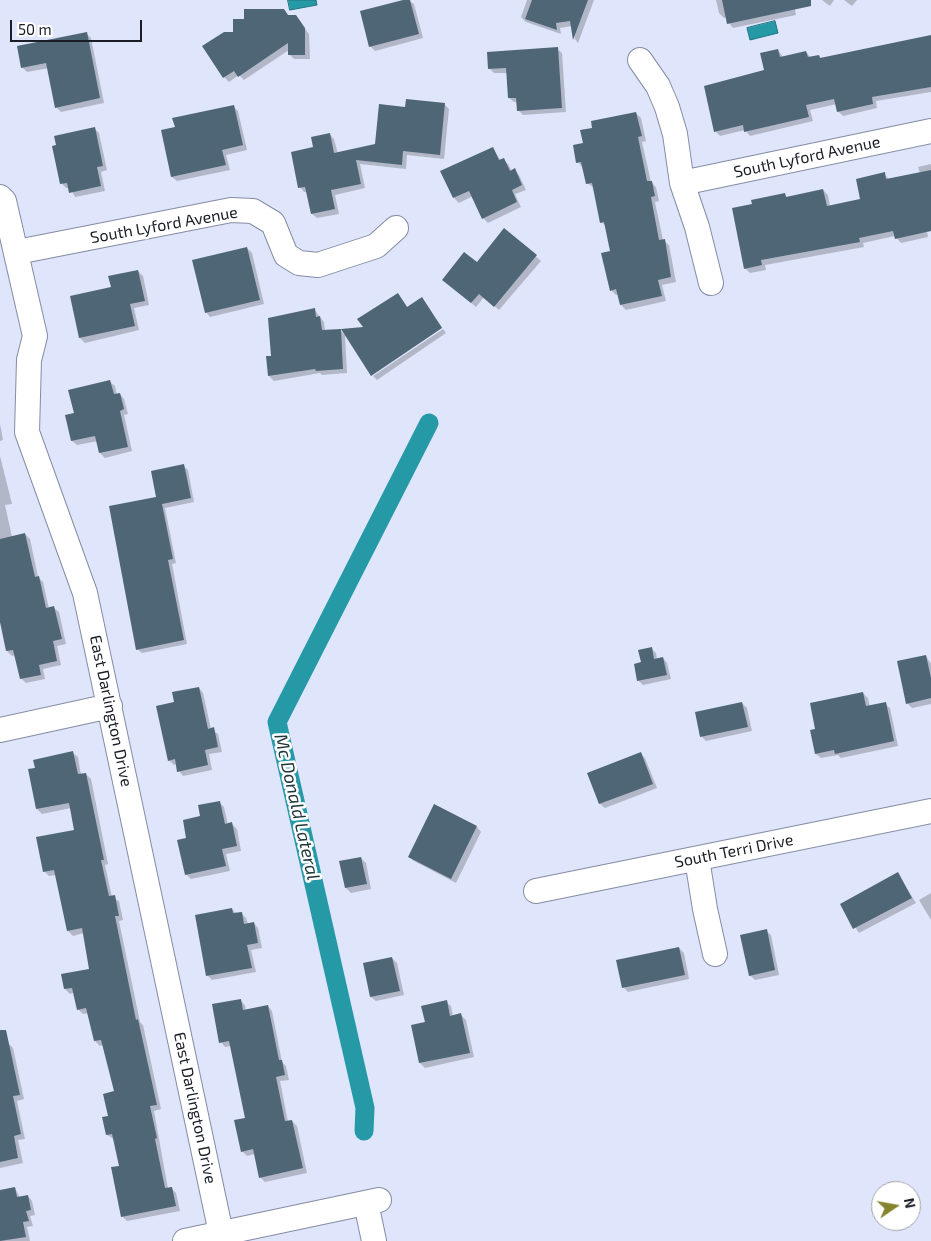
<!DOCTYPE html>
<html>
<head>
<meta charset="utf-8">
<style>
	body { margin:0 }
	#map { position:relative; width:931px; height:1241px; overflow:hidden; background:#dfe5fb; font-family:"Exo 2",sans-serif }
	canvas { display:block }
	.north { position:absolute; left:871px; top:1181px; width:50px; height:50px; box-sizing:border-box; background:#fff; border:1px solid #a3a5a8; border-radius:50%; rotate:78deg; font-size:14px; font-weight:700; line-height:20px; text-align:center; color:#1a1d26 }
	.north::after { content:''; display:block; margin:auto; width:18px; height:22px; background:#84842e; clip-path:polygon(50% 0,100% 100%,50% 72%,0 100%) }
	.scale { position:absolute; left:10px; top:20px; width:132px; height:22px; box-sizing:border-box; border:2px solid #1a1d26; border-top:0; padding-left:6px; font-size:15px; line-height:18px; white-space:nowrap; color:#1a1d26; -webkit-text-stroke:4px #fff; paint-order:stroke }
</style>
</head>
<body>
<div id="map">
<canvas width="931" height="1241"></canvas>
<div class="north">N</div>
<div class="scale">50 m</div>
</div>
<script>
const g = document.querySelector('canvas').getContext('2d');
g.lineJoin = 'round';
function fillPath(path, color) { g.fillStyle = color; g.fill(path, 'evenodd'); }
function strokePath(path, color, width, dash) { g.strokeStyle = color; g.lineWidth = width; g.lineCap = dash ? 'butt' : 'round'; g.setLineDash(dash || []); g.stroke(path); }
function label(font, color, halo, rows, align = 'center') {
  g.font = font + ' "Exo 2",sans-serif'; g.lineWidth = 5; g.setLineDash([]); g.textBaseline = 'middle'; g.strokeStyle = halo; g.fillStyle = color; for (const [text, x, y, turn = 0] of rows) {
    g.save(); g.translate(x, y); g.rotate((+turn || 0) * Math.PI / 180); g.textAlign = isNaN(turn) ? turn : align; if (halo) g.strokeText(text, 0, 0); g.fillText(text, 0, 0); g.restore();
  }
}
const water = new Path2D(`
	M288 0H316L317 5 290 10Z
	M775 21 778 33 750 40 747 28Z`);
fillPath(water, '#2699a7');
strokePath(water, '#227480', 1);
fillPath(new Path2D(`
	M408 0 414 4 423 38 375 51 370 46Z
	M527 0H594L578 43 575 39 572 26 560 28 561 34 526 22 521 17Z
	M716 0H793L796 15 733 28 729 23 727 17 724 18 719 13Z
	M822 0H834L830 6Z
	M844 0H857L852 6Z
	M283 10 288 15 296 17 309 34 310 59H294L289 54V50L244 80 239 75 229 82 224 77 235 33 245 21Z
	M86 33 91 38 104 103 61 112 56 107 49 68 27 72 22 67Z
	M931 36V92L876 101 877 108 843 116 838 111 837 104 810 110 813 121 750 136 745 130 720 136 715 131 766 71 778 50 783 57 806 52 811 58 819 56 822 59Z
	M557 49 562 53 566 112 523 115 518 110 517 102H514L509 98 508 73H494L490 69Z
	M444 104 449 109 444 159 407 155 406 169 360 164 365 188 335 195 339 214 317 218 312 214 307 192H304L300 187 315 148 330 135 334 139 338 154 376 145 406 108Z
	M233 106 238 111 247 150 226 155 230 170 177 181 172 177 176 128Z
	M636 113 641 118 646 141 642 142 651 182 656 187 659 201 655 202 663 240 669 245 676 282 662 285 666 301 626 310 621 305 619 294 616 295 611 290V252L607 227 601 222 594 188 587 183 582 167 578 162 584 144 594 129Z
	M95 129 99 133 107 170 101 172 105 191 75 197 70 188H66L62 184Z
	M493 148 501 161 503 160 508 164 512 171 514 170 519 175 526 190 515 194 521 207 488 223 483 218 473 196 459 203 454 198 442 172Z
	M931 164V220L925 221 928 237 901 243 895 236 863 243 864 247 765 265 766 270 750 273 745 268 753 205 784 194 788 198 823 190 828 195 830 206 861 200 884 174 889 179 920 173 918 167Z
	M505 230 541 261 499 310 484 297 476 307 448 284 477 264Z
	M247 248 252 253 264 304 210 317 206 312Z
	M138 271 143 276 149 305 134 308 139 330 85 343 80 338 71 297 112 288Z
	M398 294 408 308 422 299 442 327 372 374Z
	M314 309 324 322 325 331 340 330 345 335 347 373 322 375 320 373 274 381 269 376 268 358 273 357Z
	M443 329 446 333 377 380 373 376Z
	M110 382 115 386 117 395 120 394 124 399 128 414 124 415 132 451 105 458 100 453 98 441 77 445 72 441 75 414Z
	M0 424 3 440 0 441Z
	M0 456 12 504 5 505 12 537 25 534 30 539 38 577 43 582 49 609 54 608 59 612 66 644 57 646 61 665 43 669 45 679 26 683 21 678 15 655 12 656 7 651 0 616Z
	M183 466 188 470 194 502 165 508 176 563 172 564 187 644 142 653 137 649 157 498Z
	M651 648 656 653 657 659 663 658 667 663 671 679 643 685 638 680 643 663Z
	M926 656 931 664V704L912 708 907 703Z
	M199 688 203 693 211 729 218 734 222 752 209 754 212 770 183 776 179 771 177 764 174 765 169 760 175 703Z
	M863 693 868 698 870 707 885 704 890 708 898 746 841 758 838 755 821 758 816 754V730Z
	M742 703 747 708 752 731 706 741 701 736Z
	M73 753 78 757 81 775 86 774 91 779 108 864 105 865 112 897 119 901 123 920 119 921 140 1022 143 1025 161 1109 154 1111 168 1189 171 1188 176 1193 180 1211 127 1221 122 1216 121 1167 114 1139 107 1135 115 1092 104 1045 100 1046 95 1041 89 1013 83 1014 78 1009 75 992 70 994 65 989 90 970 84 933 73 936 68 931 56 875 49 876 44 871 76 831 71 808 42 814 37 809 29 770Z
	M641 754 645 758 657 788 605 808 600 804 589 774Z
	M219 802 224 807 228 825 232 824 237 829 241 851 226 854 230 871 191 879 186 874 202 817Z
	M435 806 477 827 481 832 456 883 414 861 409 857Z
	M361 858 366 863 371 889 351 893 346 888 341 862Z
	M898 874 916 903 859 933 841 905Z
	M931 893V920L919 900Z
	M232 909 236 914 241 913 246 918 248 924 254 923 258 928 262 948 251 950 256 972 212 980 208 976Z
	M766 931 771 935 779 975 755 980 750 975Z
	M679 948 684 953 689 979 628 992 624 988Z
	M392 958 397 963 404 995 376 1001 371 997Z
	M240 1000 245 1005 246 1011 268 1006 272 1011 282 1062 286 1066 289 1080 280 1081 288 1122 292 1121 297 1126 307 1173 265 1182 260 1177 255 1154 247 1156 242 1151 246 1119 231 1046 225 1047 221 1042Z
	M446 1002 451 1006 453 1016 461 1015 466 1020 474 1057 425 1068 420 1063 426 1023Z
	M8 1043 13 1048 24 1099 17 1101 25 1139 18 1140 23 1163 0 1168V1045Z
	M15 1188 20 1198 28 1196 32 1201 35 1215 30 1216 33 1226 27 1227 30 1241H0V1192Z`), '#0003');
strokePath(new Path2D(`
	M364 1131 365 1108 277 722 429 423`), '#2699a7', 19);
fillPath(new Path2D(`
	M403 0H410L419 34 369 47 360 11Z
	M532 0H588L573 40 570 21 556 23 557 30 525 19Z
	M722 0H811V6L727 24Z
	M244 9H284L288 15H296L305 28V55H288V43L238 77 234 71 223 78 202 46 224 32H233V19H244Z
	M87 32 100 98 55 108 46 63 21 68 17 46Z
	M931 35V87L872 97 873 104 837 112 834 99 806 105 809 117 744 132 743 125 714 132 704 86 764 70 760 53 778 49 780 57 806 51 808 57 819 55 820 58Z
	M558 47 562 108 517 111 516 98H508L506 68 488 69 487 52Z
	M406 99 445 103 440 155 403 151 402 165 356 160 361 184 331 190 335 209 311 214 305 187 298 188 291 152 313 147 311 137 330 133 334 153 375 144 379 104 405 107Z
	M234 105 243 145 222 150 226 165 171 177 161 130 175 127 172 118Z
	M636 112 642 136 638 137 647 181H652L655 196 651 197 659 240 665 239 671 277 658 280 662 296 620 305 616 289 610 291 601 253 610 251 604 222 600 223 592 183 586 184 581 162 576 163 573 145 583 143 580 130 592 128 591 121Z
	M95 127 103 166 97 167 101 186 69 193 67 183 60 184 52 146 56 145 54 136Z
	M493 147 499 160 504 158 510 171 515 168 522 185 512 190 517 202 482 219 469 191 453 198 440 171Z
	M931 170V231L895 239 893 231 859 238 860 242 761 260 762 265 744 269 732 208 752 204 751 200 785 193 786 197 823 189 827 206 860 199 856 179 885 172 886 179Z
	M504 228 537 255 494 307 479 294 471 303 442 280 464 252 477 262Z
	M247 247 260 300 205 313 192 260Z
	M138 270 145 301 130 304 135 326 79 338 70 296 111 287 108 276Z
	M398 293 407 307 422 297 442 328 371 376 341 329 363 327 357 319Z
	M315 308 316 317 320 316 322 330 341 329 343 369 316 371 315 369 268 376 266 356H271L268 318Z
	M110 380 114 394 120 393 124 409 120 411 128 447 99 453 95 436 71 441 65 415 74 413 68 390Z
	M184 464 191 498 162 504 173 559 168 560 184 640 136 650 109 506 156 497 151 471Z
	M25 533 35 577 39 576 46 608 54 606 62 639 53 641 57 661 39 665 41 675 20 679 13 650 6 651 0 622V539Z
	M652 647 654 659 663 657 667 675 637 681 634 664 641 662 638 650Z
	M926 655 931 678V698L906 704 897 661Z
	M199 687 208 729 214 727 218 747 205 750 208 765 177 772 175 759 168 761 156 706 174 702 172 692Z
	M863 692 866 706 886 702 894 741 835 754 834 750 815 754 810 730 815 729 810 703Z
	M742 702 748 727 700 737 695 712Z
	M73 751 78 774 86 773 104 860H101L109 896 115 895 119 916H115L136 1020 138 1019 157 1105 150 1106 157 1138 155 1139 165 1188 172 1187 176 1206 121 1217 111 1167 119 1166 112 1134 106 1135 102 1117 108 1116 103 1094 114 1091 101 1040 94 1041 86 1008 77 1010 72 988 64 989 61 974 89 969 82 928 67 931 54 870 43 872 36 837 74 830 69 803 36 809 28 769 35 768 33 760Z
	M641 752 653 784 599 804 587 773Z
	M220 801 225 824 232 822 237 846 222 849 226 866 185 875 177 840 186 838 183 820 200 816 198 805Z
	M434 804 477 826 451 879 408 857Z
	M361 857 367 884 345 888 339 861Z
	M898 872 912 898 853 929 840 904Z
	M232 908 233 913 242 912 244 924 254 922 258 943 247 945 252 968 206 976 195 915Z
	M767 929 775 970 749 976 740 935Z
	M679 947 685 975 622 988 616 960Z
	M392 957 400 991 370 997 363 963Z
	M241 999 243 1010 268 1005 279 1060H282L285 1075 276 1077 285 1121 292 1120 303 1168 259 1178 253 1149 241 1152 234 1120 245 1118 229 1041 219 1043 212 1004Z
	M447 1000 450 1016 461 1013 470 1053 419 1063 411 1025 425 1022 421 1006Z
	M0 1030H6L20 1095 13 1096 21 1134 14 1136 18 1158 0 1162Z
	M15 1187 17 1197 28 1195 31 1210 26 1211 29 1221 23 1222 26 1237 0 1241V1190Z`), '#4f6676');
const minor = new Path2D(`
	M640 60 658 86 667 107 675 134 682 183 697 227 711 283
	M682 183 931 131
	M0 197 4 201 35 336 29 360 27 432 85 593 221 1233
	M17 252 231 210 253 211 273 223 286 255 299 263 318 265 376 246 396 228
	M0 730 110 706
	M697 859 705 909 715 954
	M536 891 931 811
	M366 1203 374 1241
	M185 1241 379 1200`);
strokePath(minor, '#848ca4', 26);
strokePath(minor, '#fff', 24);
label('16px', '#1a1d26', '#fff', [
	["South Lyford Avenue",807,157,-12],
	["South Lyford Avenue",164,225,-10],
	["East Darlington Drive",111,711,78],
	["South Terri Drive",734,851,-11],
	["East Darlington Drive",195,1108,78]
]);
label('italic 18px', '#20383c', '#fff', [
	["Mc Donald Lateral",297,807,77]
]);
</script>
</body>
</html>
